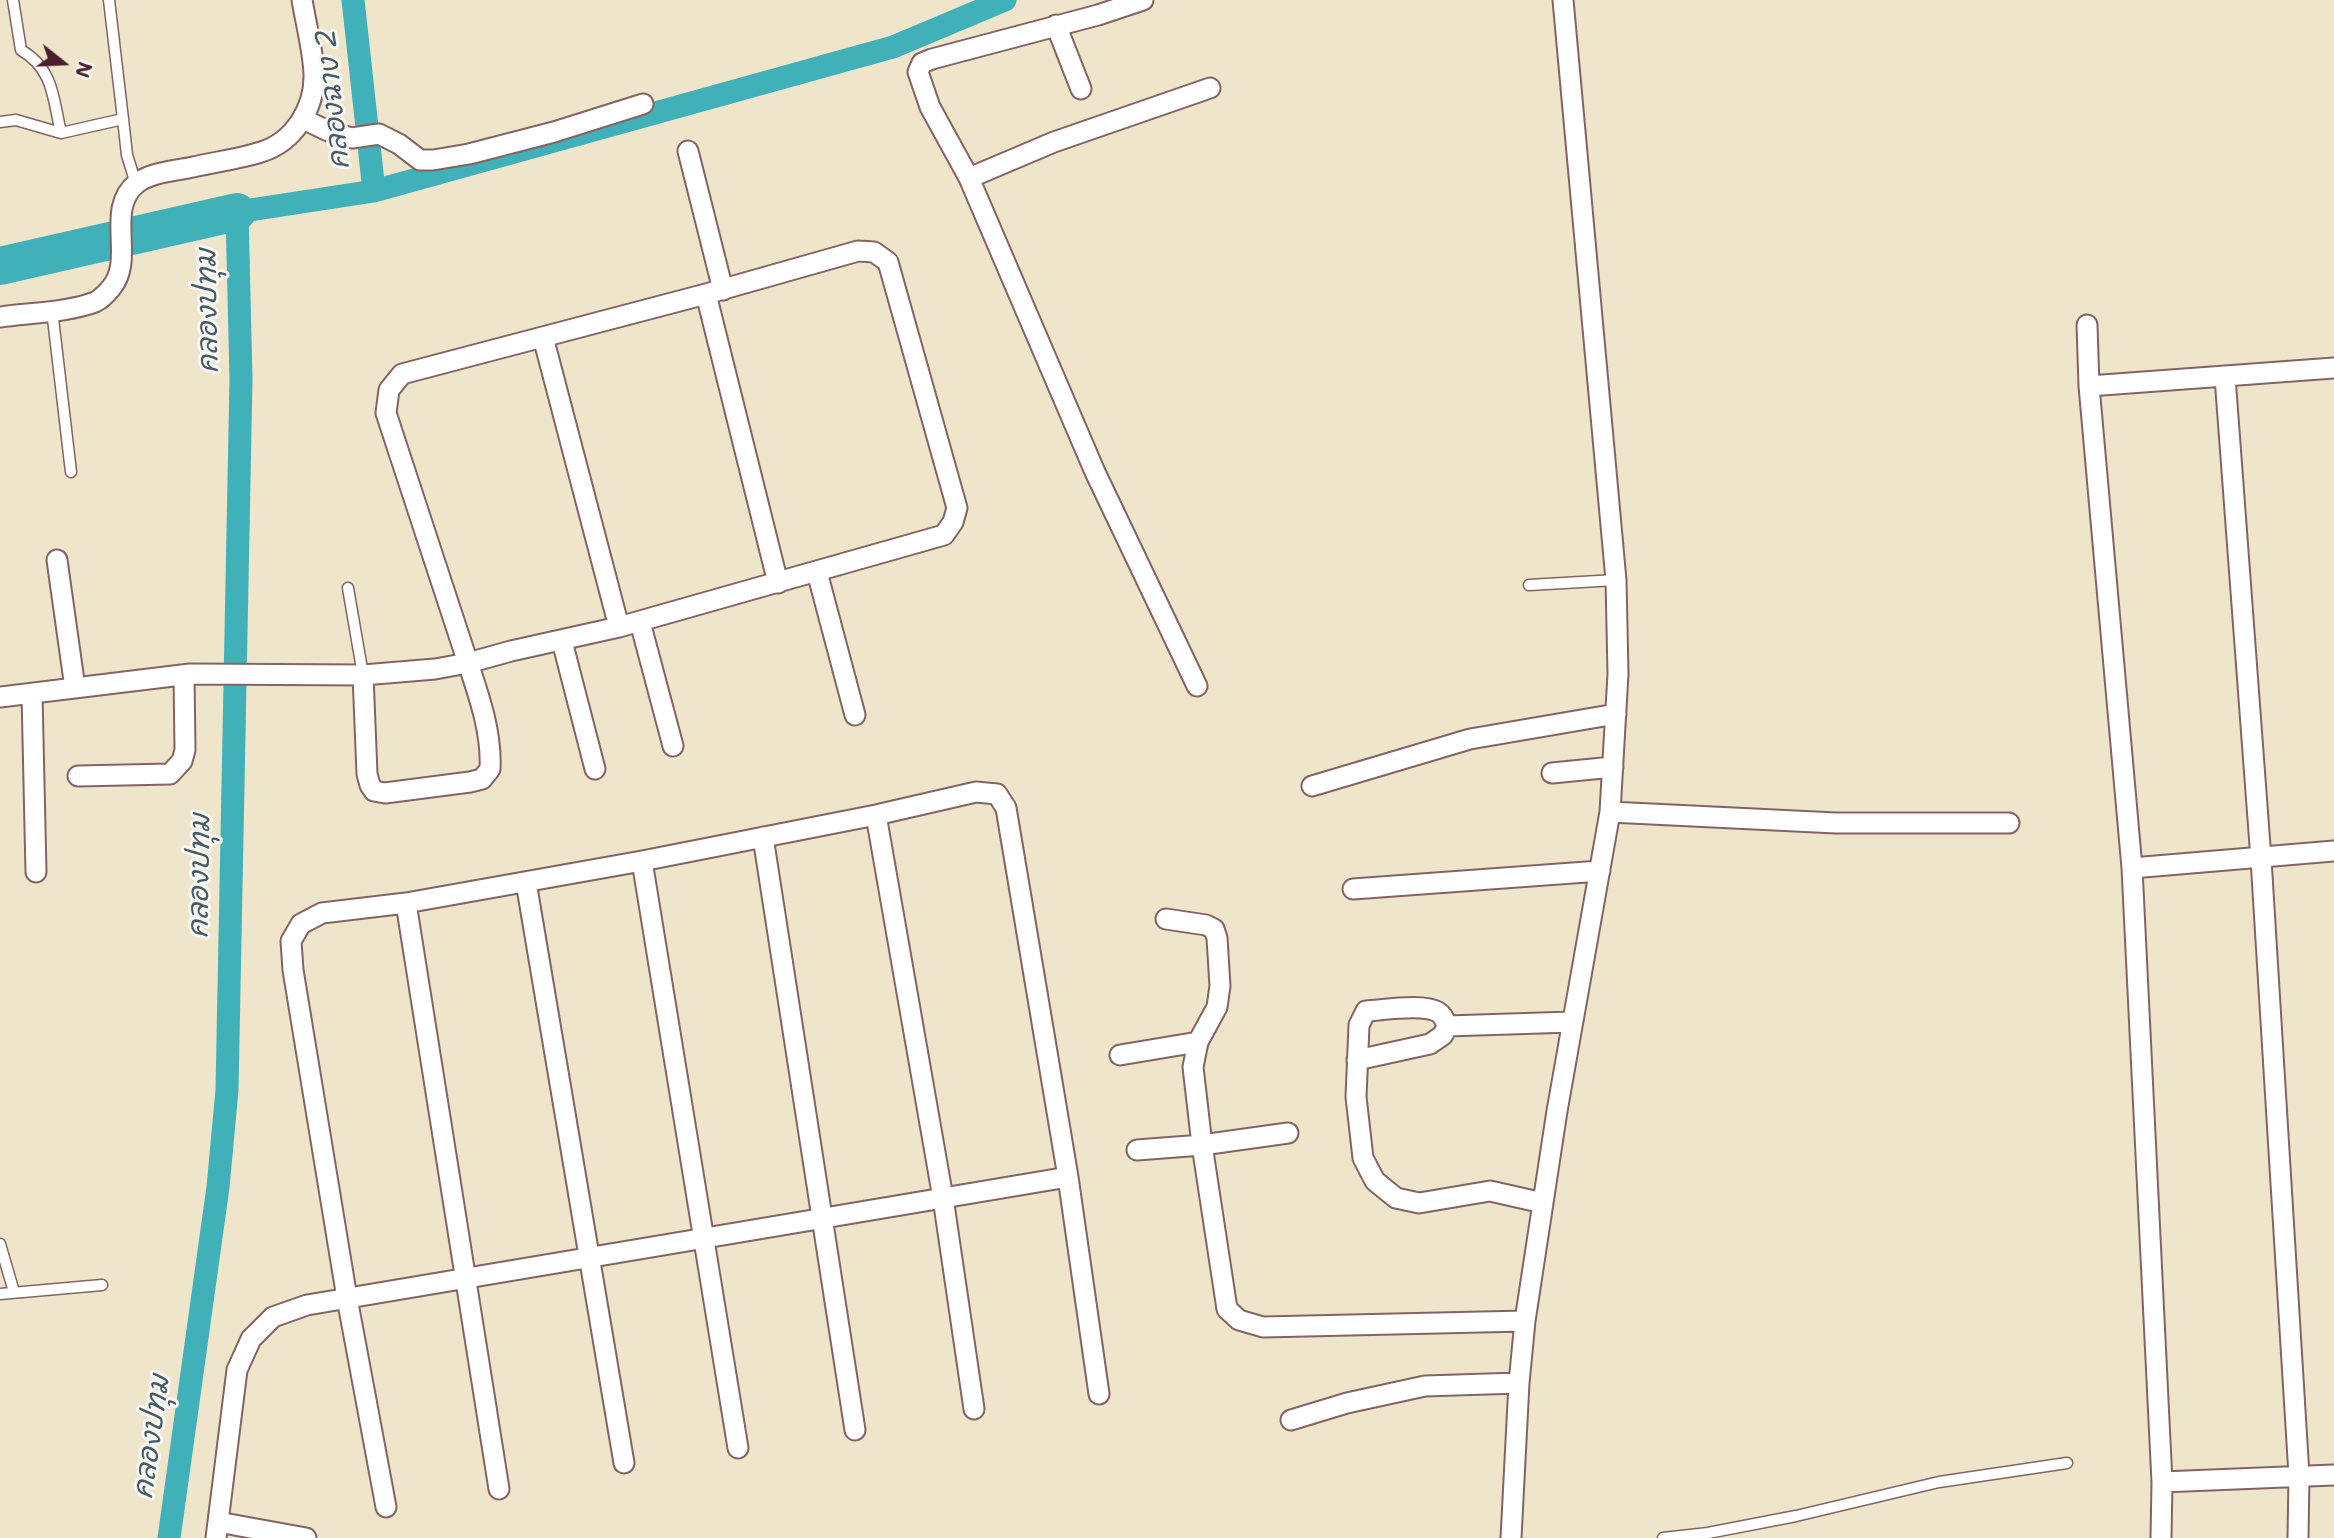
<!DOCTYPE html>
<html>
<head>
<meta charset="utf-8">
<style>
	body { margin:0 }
	#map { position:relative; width:2334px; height:1538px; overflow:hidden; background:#eee5ca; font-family:"Shantell Sans",sans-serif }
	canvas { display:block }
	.north { position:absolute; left:28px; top:28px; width:70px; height:70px; -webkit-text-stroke:5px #f6f6f2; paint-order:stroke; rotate:108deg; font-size:19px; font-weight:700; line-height:28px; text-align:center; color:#4a1f2b }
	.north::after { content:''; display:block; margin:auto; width:24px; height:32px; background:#4a1f2b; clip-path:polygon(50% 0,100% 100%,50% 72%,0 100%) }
</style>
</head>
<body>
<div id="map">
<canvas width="2334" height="1538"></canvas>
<div class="north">N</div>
</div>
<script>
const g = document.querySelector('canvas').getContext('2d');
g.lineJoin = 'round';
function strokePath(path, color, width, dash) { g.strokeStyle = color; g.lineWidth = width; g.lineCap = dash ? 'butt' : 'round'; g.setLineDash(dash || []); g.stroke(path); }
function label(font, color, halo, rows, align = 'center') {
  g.font = font + ' "Shantell Sans","Playpen Sans Thai",sans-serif'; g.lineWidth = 6; g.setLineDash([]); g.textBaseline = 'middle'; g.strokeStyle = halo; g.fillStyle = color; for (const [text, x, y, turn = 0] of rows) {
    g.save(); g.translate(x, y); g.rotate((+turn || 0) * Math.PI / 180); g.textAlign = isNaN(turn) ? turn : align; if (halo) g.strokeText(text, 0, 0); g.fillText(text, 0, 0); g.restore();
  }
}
strokePath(new Path2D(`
	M353 0 374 191
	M169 1538 218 1187 227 1090 241 379 237 212 374 191 893 47 1005 0`), '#40b0b9', 23);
strokePath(new Path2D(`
	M0 266 237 212`), '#40b0b9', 38);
const lane = new Path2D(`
	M13 0 21 50C54 69 53 99 61 133
	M109 0 123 119
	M0 122 16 120 61 133 123 119 127 155 136 184
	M52 310 71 472
	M1529 585 1616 580
	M348 588 363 675
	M0 1244 14 1292
	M0 1294 102 1285
	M1663 1538 1708 1533 1796 1516 1939 1482 2067 1463`);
const street = new Path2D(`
	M1143 0 1098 15 932 59 922 63 918 72 930 107 969 178 1095 472 1197 686
	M1056 25 1081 89
	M303 119 328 131 352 138 379 134 399 144 420 160H433L469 154 554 132 643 104
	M688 151 723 290
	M969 178 1054 142 1210 88
	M706 294 778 583
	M0 317C28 313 70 312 95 302 101 299 107 293 111 288 136 259 104 209 137 183 152 172 175 171 193 167 215 162 239 159 261 152 294 142 315 108 314 74 313 50 306 24 302 0
	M2087 325 2089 386 2132 868 2162 1482 2161 1538
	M543 337 619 627
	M2225 377 2261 859 2299 1475 2298 1538
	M2089 386 2334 368
	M57 560 75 688
	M817 572 855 715
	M640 622 673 746
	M562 641 595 769
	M32 694 36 872
	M0 697 190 674 363 675 435 669 468 663 511 651 619 627 944 535 953 522 957 508 888 262 874 252 858 251 706 294 402 374 389 390 386 413 468 663C479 696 492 733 490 769L482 779 470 782 385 793 374 791 370 785 367 774 363 675
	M1552 773 1613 767
	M78 776 170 774 182 761 185 750 184 675
	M1312 786 1470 739 1616 714
	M1610 812 1836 823H2009
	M876 815 943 1198 974 1409
	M763 837 855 1430
	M642 861 738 1448
	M2132 868 2334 851
	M526 882 624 1463
	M1353 889 1600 871
	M406 903 499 1489
	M1166 919 1206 925 1214 929 1217 938 1220 986 1217 1007 1198 1042 1193 1067 1202 1145 1227 1309 1239 1320 1263 1327 1525 1321
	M1120 1055 1198 1042
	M1357 1060 1430 1044 1443 1035 1447 1026
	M1137 1150 1202 1145 1288 1133
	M1543 1203 1490 1191 1419 1203 1396 1198 1375 1181 1363 1158 1356 1097 1359 1025 1366 1011C1384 1010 1423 1003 1438 1012 1443 1015 1445 1020 1447 1026L1572 1022
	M1291 1420 1347 1403 1425 1386 1519 1383
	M2162 1482 2334 1475
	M386 1507 347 1298 293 970 291 941 301 924 322 913 406 903 642 861 876 815 976 792 997 794 1006 808 1068 1177 1099 1394
	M218 1522 306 1538
	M216 1538 237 1370 251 1339 273 1317 307 1305 1068 1177
	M1511 1538 1519 1383 1525 1321 1557 1111 1610 812 1618 674 1616 580 1563 0`);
strokePath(lane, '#836463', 13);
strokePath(street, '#836463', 23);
strokePath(lane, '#fff', 10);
strokePath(street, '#fff', 19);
label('italic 28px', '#465964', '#f6f6f2', [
	["คลองฉาง 2",334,99,-96],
	["คลองปทุม",209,311,-91],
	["คลองปทุม",201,876,-89],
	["คลองปทุม",153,1437,-82]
]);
</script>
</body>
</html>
